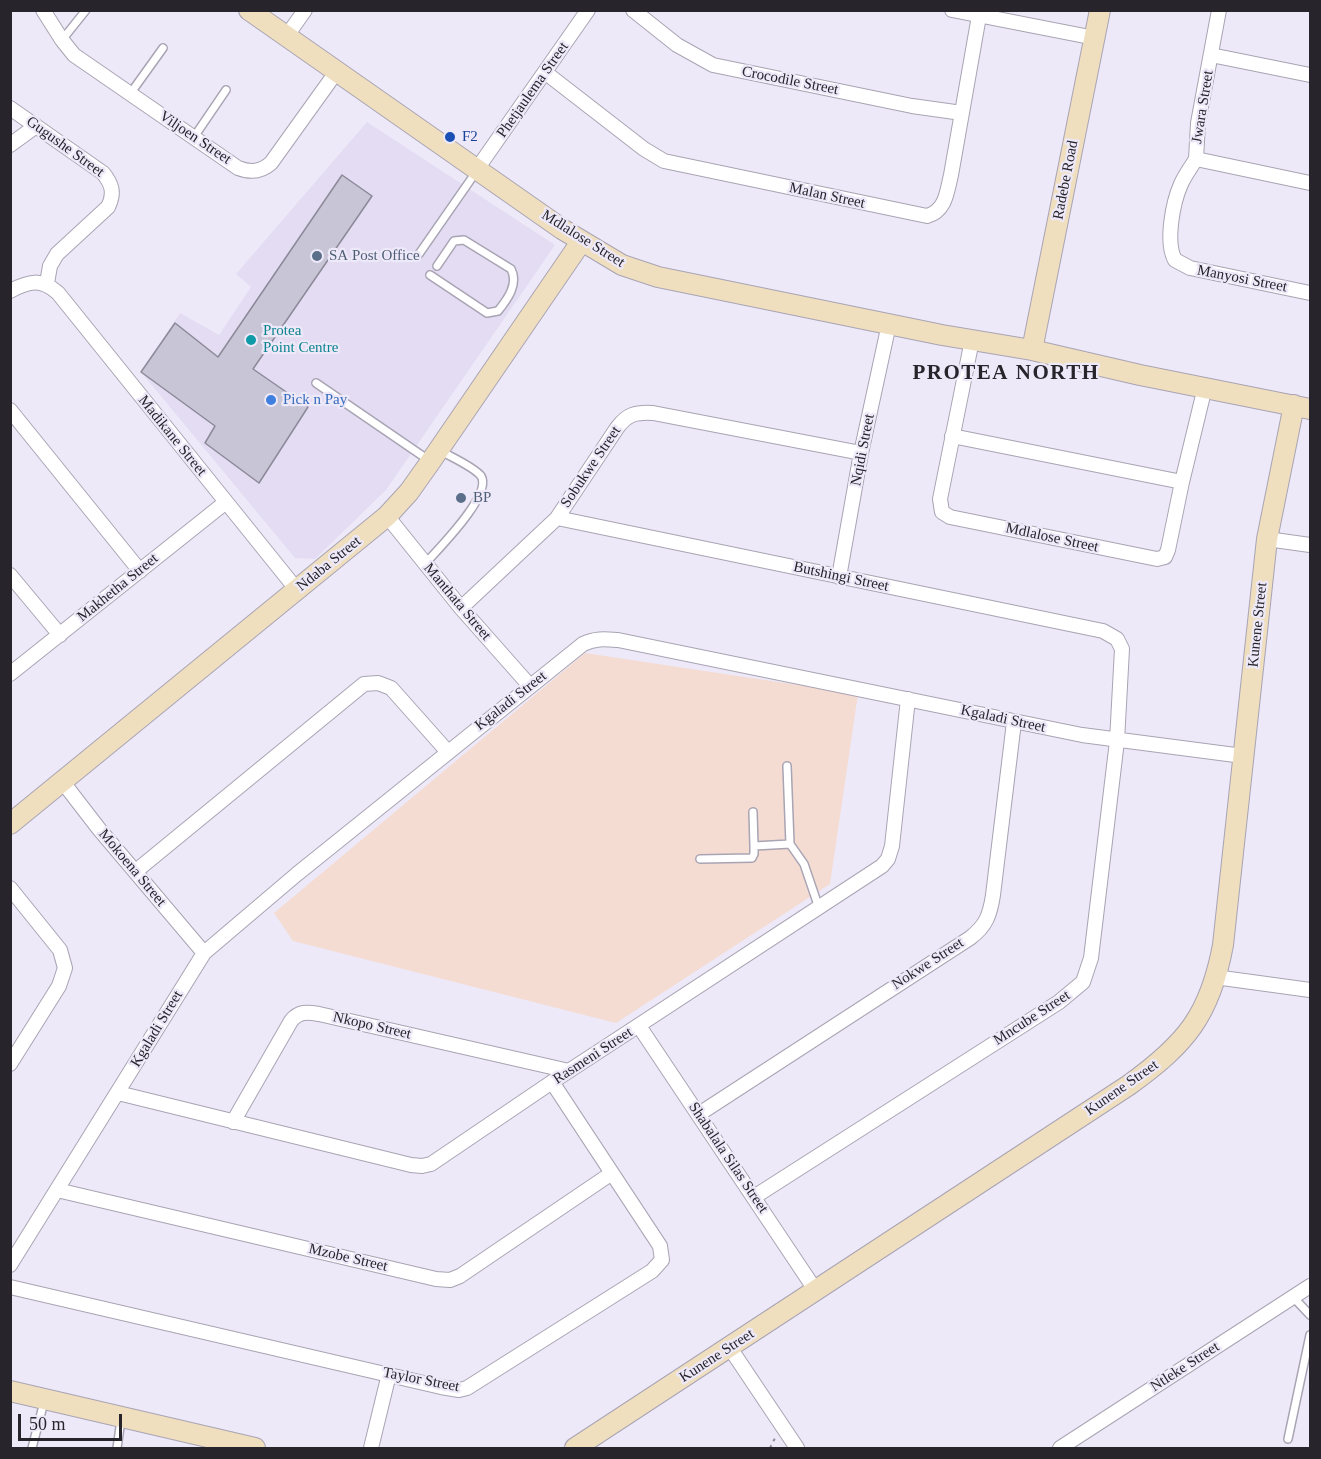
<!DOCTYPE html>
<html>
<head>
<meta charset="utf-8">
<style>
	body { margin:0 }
	#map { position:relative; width:1321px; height:1459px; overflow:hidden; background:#eee9f9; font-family:Georgia,serif }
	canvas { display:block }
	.frame { position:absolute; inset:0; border:12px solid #27252b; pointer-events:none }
	.scale { position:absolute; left:18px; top:1414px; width:104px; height:27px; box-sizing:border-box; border:3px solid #27252b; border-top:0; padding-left:8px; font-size:18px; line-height:21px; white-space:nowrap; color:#27252b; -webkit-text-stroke:4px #eee9f9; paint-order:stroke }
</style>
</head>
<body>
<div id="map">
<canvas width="1321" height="1459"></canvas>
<div class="frame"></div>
<div class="scale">50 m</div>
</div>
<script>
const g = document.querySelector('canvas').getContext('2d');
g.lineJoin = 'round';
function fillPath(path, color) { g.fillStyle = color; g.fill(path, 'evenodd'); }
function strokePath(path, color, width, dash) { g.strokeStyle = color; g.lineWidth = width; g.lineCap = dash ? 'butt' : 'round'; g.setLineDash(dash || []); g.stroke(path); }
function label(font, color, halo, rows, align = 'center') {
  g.font = font + ' Georgia,serif'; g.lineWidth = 4.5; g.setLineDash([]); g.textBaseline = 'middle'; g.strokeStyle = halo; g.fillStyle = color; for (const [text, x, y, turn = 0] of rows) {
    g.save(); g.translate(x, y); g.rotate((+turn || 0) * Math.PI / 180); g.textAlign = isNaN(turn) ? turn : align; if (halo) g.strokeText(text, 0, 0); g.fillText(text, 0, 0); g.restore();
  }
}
fillPath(new Path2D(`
	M367 122 555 245 386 490 315 559 295 558 141 372 180 313 219 335 251 287 236 274Z`), '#e3dcf3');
fillPath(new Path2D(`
	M585 653 858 694 830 884 616 1023 293 941 274 913Z`), '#f4dcd3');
const building = new Path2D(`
	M342 175 372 196 253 369 308 407 259 483 205 443 215 426 141 372 175 323 218 357Z`);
fillPath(building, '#c8c6d6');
strokePath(building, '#8c8a99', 1.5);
const lane = new Path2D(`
	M62 40 86 10
	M130 94 163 48
	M194 137 226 90
	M419 254 476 172
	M430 275 487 313 498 311C507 300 519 284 511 269L464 240 454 241 437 266
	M316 383 430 461
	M425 564C437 550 493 495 481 476 474 467 451 457 441 451
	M787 766 790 844 804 864 819 908
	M753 812 754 846 790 844
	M700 859 752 858 754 854V846
	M1293 1297 1310 1315
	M1288 1439 1310 1335
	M32 1448 44 1402
	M117 1448 121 1420`);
const street = new Path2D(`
	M43 10 62 40 74 55 238 168C251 173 261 172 271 163L337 71
	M633 10 677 45 713 65 912 106 962 113
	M952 10 1095 38
	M286 37 305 10
	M1211 55 1310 75
	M546 73 644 149 664 161 927 216C946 211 947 191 951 175L979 16
	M10 108 103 173C112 184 115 193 108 207L57 254 50 266 47 283
	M10 145 36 126
	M1196 159C1191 167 1185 175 1181 184 1173 202 1165 242 1175 260L1190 268 1310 293
	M1196 159 1198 123 1219 10
	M1196 159 1310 183
	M477 169 588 10
	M10 291C29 281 41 278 58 293L297 590
	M972 340 940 499 942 512 950 517 1157 559 1165 557 1168 550 1182 482 1205 387
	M10 410 140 571
	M952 436 1182 482
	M387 516 461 608 530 686
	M557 518 1103 631 1117 639 1122 649 1117 741 1091 958 1083 982 1059 1002 754 1197
	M1267 539 1310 545
	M10 575 60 635
	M839 577 861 453 889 324
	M461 608 557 518 617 428C627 414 636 412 653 413L861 453
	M10 674 226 502
	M62 781 99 829 204 953
	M136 871 364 684 378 683 391 688 447 751
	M10 888 60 950 65 968 59 986 10 1064
	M1215 977 1310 990
	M639 1026 816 1291
	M118 1093 411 1165 422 1166 431 1164 552 1082 882 866 888 859 892 846 908 699
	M699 1114 970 938C986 926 990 915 993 895L1014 722
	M233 1122 291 1021C299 1011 307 1012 319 1014L569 1071
	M57 1190 436 1279 450 1280 460 1276 612 1173
	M10 1265 204 953 297 874 583 644C595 638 605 639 618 640L1082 735 1243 756
	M10 1287 441 1387 459 1390 467 1388 652 1271 662 1260 660 1246 552 1082
	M730 1348 797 1448
	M371 1448 389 1374
	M1060 1448 1310 1286`);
const secondary = new Path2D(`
	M249 10 562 229 622 265 658 277 942 335 1032 350 1140 375 1310 409
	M1032 350 1100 10
	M10 824 387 516 409 492 431 461 581 242
	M10 1391 255 1448
	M575 1448 1129 1085C1186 1044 1210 1015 1223 945L1267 539 1294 405`);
strokePath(lane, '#a9a4b3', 10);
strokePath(street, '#a9a4b3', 16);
strokePath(secondary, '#a9a4b3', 22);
strokePath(new Path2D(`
	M770 1448 775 1438`), '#908c98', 2, [3, 4.5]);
strokePath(lane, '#fff', 7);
strokePath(street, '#fff', 14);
strokePath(secondary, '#efdfbf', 20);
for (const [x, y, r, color] of [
	[450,137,6,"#1a4fb4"],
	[317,256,6,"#5c6f8a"],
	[251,340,6,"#0f9aa8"],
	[271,400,6,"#3f7fe0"],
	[461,498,6,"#5c6f8a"]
]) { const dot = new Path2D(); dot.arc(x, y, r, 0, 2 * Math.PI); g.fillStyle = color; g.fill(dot); strokePath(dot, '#eee9f9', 2); }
label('15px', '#27252b', '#eee9f9', [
	["Crocodile Street",790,81,11],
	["Phetjaulema Street",533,90,-55],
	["Jwara Street",1203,107,-81],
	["Viljoen Street",195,138,34],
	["Gugushe Street",65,147,36],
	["Radebe Road",1066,180,-79],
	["Malan Street",827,196,12],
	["Mdlalose Street",583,239,32],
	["Manyosi Street",1242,279,11],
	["Madikane Street",172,436,51],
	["Nqidi Street",863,450,-79],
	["Sobukwe Street",591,467,-56],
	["Mdlalose Street",1052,538,12],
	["Ndaba Street",329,564,-39],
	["Butshingi Street",841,577,12],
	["Makhetha Street",118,588,-39],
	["Manthata Street",457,602,50],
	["Kunene Street",1258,625,-84],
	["Kgaladi Street",511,701,-38],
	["Kgaladi Street",1003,719,12],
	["Mokoena Street",132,868,50],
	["Nokwe Street",928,964,-33],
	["Mncube Street",1032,1018,-33],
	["Nkopo Street",372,1026,13],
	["Kgaladi Street",157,1029,-59],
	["Rasmeni Street",593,1056,-33],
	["Kunene Street",1122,1088,-35],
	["Shabalala Silas Street",728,1158,56],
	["Mzobe Street",348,1258,13],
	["Kunene Street",717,1356,-33],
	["Ntleke Street",1185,1367,-33],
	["Taylor Street",421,1380,11]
]);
label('15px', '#164399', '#eee9f9', [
	["F2",462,137]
], 'left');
label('15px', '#4e5e75', '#eee9f9', [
	["SA Post Office",329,256],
	["BP",473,498]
], 'left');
label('15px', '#0d838f', '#eee9f9', [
	["Protea",263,331],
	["Point Centre",263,348]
], 'left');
label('15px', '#366cbe', '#eee9f9', [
	["Pick n Pay",283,400]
], 'left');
g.letterSpacing = '1.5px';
label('bold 21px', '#27252b', '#eee9f9', [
	["PROTEA NORTH",1006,374]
]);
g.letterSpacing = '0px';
</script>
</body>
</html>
